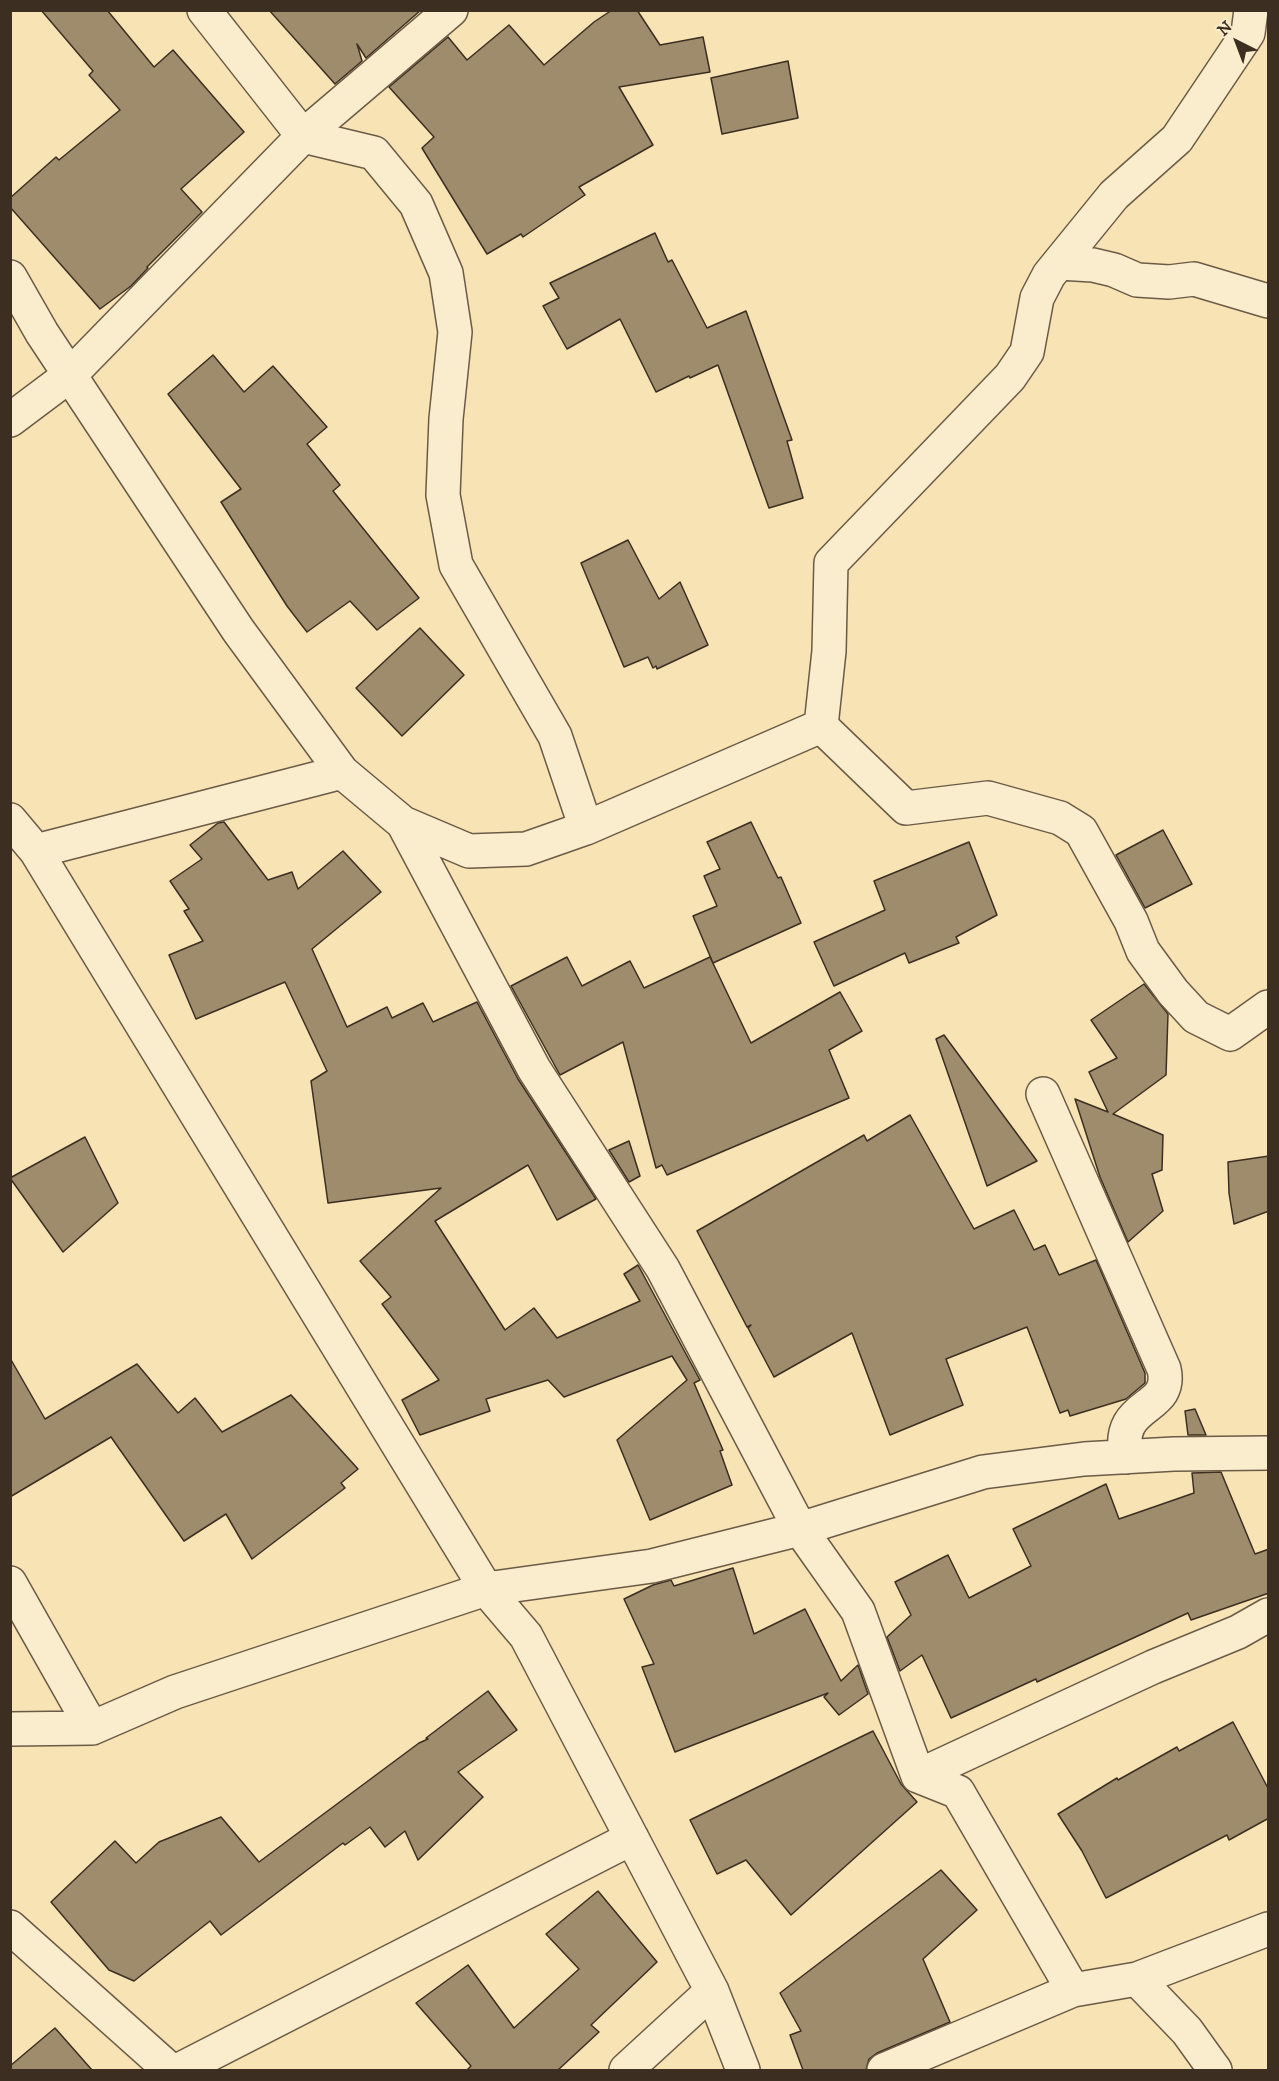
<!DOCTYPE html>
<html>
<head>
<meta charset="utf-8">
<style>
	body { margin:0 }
	#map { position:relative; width:1279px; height:2081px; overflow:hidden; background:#f8e3b4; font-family:"IM FELL DW Pica",serif }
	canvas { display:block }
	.frame { position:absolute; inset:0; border:12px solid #3c2e21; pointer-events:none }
	.north { position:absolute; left:1207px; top:12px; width:60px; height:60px; -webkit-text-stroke:4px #faedce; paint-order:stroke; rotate:318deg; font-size:16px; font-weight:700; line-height:24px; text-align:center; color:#3c2e21 }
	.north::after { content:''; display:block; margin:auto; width:21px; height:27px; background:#3c2e21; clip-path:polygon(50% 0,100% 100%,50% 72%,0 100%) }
</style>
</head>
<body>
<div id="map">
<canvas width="1279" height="2081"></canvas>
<div class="frame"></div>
<div class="north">N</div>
</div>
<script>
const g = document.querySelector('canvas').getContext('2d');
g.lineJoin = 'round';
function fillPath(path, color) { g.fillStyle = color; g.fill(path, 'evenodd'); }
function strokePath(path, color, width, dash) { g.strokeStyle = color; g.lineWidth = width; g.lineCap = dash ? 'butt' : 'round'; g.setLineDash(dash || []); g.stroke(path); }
const building = new Path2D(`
	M41 10H107L154 67 173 50 244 132 181 189 202 212 147 267 148 268 131 286 100 309 10 207V198L56 157 59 160 120 110 89 75 93 71Z
	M269 10H421L366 58 357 44 362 61 335 84Z
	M612 10H637L660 45 703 37 710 72 619 87 653 145 579 187 585 195 523 237 521 234 487 254 422 148 434 137 389 87 448 37 467 60 509 25 544 65 594 22Z
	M788 61 798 118 722 134 711 78Z
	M655 233 668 262 672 260 707 328 746 311 792 440 787 441 803 498 769 508 718 365 690 378 689 376 656 392 620 319 567 349 543 306 559 298 550 283Z
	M213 355 244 392 273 366 327 427 307 444 340 485 333 491 419 598 377 630 350 601 307 632 287 606 221 502 241 489 168 394Z
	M628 540 659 599 680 582 708 645 657 669 656 666 653 668 648 657 624 667 581 563Z
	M420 628 464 675 402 736 356 688Z
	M224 822 268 880 292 872 298 889 343 851 381 892 312 949 347 1027 387 1007 392 1018 423 1003 433 1022 477 1002 518 1079 596 1199 557 1220 528 1165 435 1221 505 1330 534 1308 557 1338 640 1301 624 1274 638 1265 700 1380 694 1383 723 1450 720 1451 732 1485 650 1520 617 1440 687 1380 672 1356 564 1397 548 1380 486 1399 490 1411 420 1435 402 1400 439 1380 382 1304 391 1297 360 1261 441 1188 328 1203 311 1081 327 1071 285 982 196 1019 169 955 203 941 184 911 189 909 170 881 202 859 190 845 218 823Z
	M751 822 778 878 781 877 801 923 713 963 693 916 717 906 704 876 720 869 707 842Z
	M1163 830 1192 884 1145 908 1116 855Z
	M969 842 997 915 956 937 959 943 909 963 905 953 834 986 814 942 885 910 874 881Z
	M567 957 582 986 630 961 644 988 710 957 751 1043 840 992 862 1031 829 1050 849 1098 667 1175 662 1165 656 1168 623 1042 560 1075 511 986Z
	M1144 984 1168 1014 1166 1075 1113 1114 1163 1135 1162 1170 1152 1174 1163 1211 1128 1242 1100 1177 1075 1099 1108 1112 1089 1072 1117 1058 1091 1020Z
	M944 1035 1037 1161 987 1186 936 1039Z
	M910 1115 974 1229 1014 1210 1034 1250 1045 1245 1059 1275 1096 1260 1145 1373V1383L1126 1399 1070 1416 1068 1410 1060 1413 1027 1327 946 1359 963 1405 890 1435 852 1333 774 1377 748 1328 751 1325 747 1327 697 1231 864 1135 867 1141Z
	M85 1137 118 1203 63 1252 10 1178Z
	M629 1141 640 1176 629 1182 609 1150Z
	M1269 1156V1211L1234 1224 1229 1193 1228 1162Z
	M10 1358 45 1419 137 1364 178 1413 195 1398 222 1432 291 1395 358 1469 341 1483 345 1488 252 1559 226 1514 184 1541 111 1437 10 1497Z
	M1195 1409 1206 1435H1188L1185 1411Z
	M1221 1472 1255 1554 1269 1549V1593L1191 1620 1188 1613 1037 1682 1036 1679 951 1718 922 1655 900 1671 887 1637 911 1615 895 1582 948 1555 969 1598 1031 1566 1013 1529 1106 1484 1119 1519 1194 1493 1192 1473Z
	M733 1568 754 1634 805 1609 841 1681 858 1665 868 1694 839 1715 824 1697 828 1693 675 1752 642 1667 654 1664 624 1599 653 1585 671 1580 674 1586Z
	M488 1691 517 1730 458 1772 483 1797 418 1860 405 1831 385 1847 370 1827 345 1845 343 1843 221 1935 210 1921 134 1981 109 1970 51 1902 115 1841 136 1863 159 1842 221 1817 259 1862 419 1743 428 1739 426 1738Z
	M1233 1722 1269 1790V1818L1229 1840 1227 1835 1106 1898 1082 1851 1058 1814 1117 1778 1118 1780 1177 1747 1179 1751Z
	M873 1731 901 1784 917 1802 791 1915 746 1860 717 1874 690 1820Z
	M941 1870 977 1910 923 1959 950 2022 877 2053 869 2059 866 2070H803L790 2035 801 2031 780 1993Z
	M598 1891 657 1962 591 2025 599 2032 558 2070H467L471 2066 416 2003 468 1965 514 2028 579 1969 546 1934Z
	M55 2028 92 2070H10V2066Z`);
fillPath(building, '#9e8c6d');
strokePath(building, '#3c2e21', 1.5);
const street = new Path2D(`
	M204 10 303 136 374 153 416 204 446 273 455 332 446 419 443 495 456 565 555 736 586 828
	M1059 263 1093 265 1114 270 1137 280 1169 282 1194 279 1268 301
	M10 277 42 333 238 630 342 772 403 823 469 851 526 849 586 828 821 726 829 651 831 563 1010 377 1027 352 1037 298 1049 275 1114 195 1177 139 1248 33 1251 10
	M10 420 70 375 303 136 451 10
	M821 726 906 808 988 798 1060 818 1081 831 1131 921 1143 951 1173 992 1196 1017 1230 1034 1268 1007
	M10 820 36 851 486 1589 526 1636 712 1991 743 2070
	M403 823 534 1069 663 1269 800 1529 858 1611 918 1776 958 1792 1073 1990
	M36 851 342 772
	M1043 1094 1164 1369C1174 1413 1115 1399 1126 1457
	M10 1583 92 1728
	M10 1729 92 1728 175 1692 486 1589 652 1566 800 1529 983 1472 1084 1459 1174 1454 1268 1453
	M918 1776 1153 1667 1238 1632 1268 1615
	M10 1927 170 2070
	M1137 1979 1187 2031 1215 2070
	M179 2070 632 1838
	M626 2070 712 1991
	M884 2070 1073 1990 1137 1979 1268 1929`);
strokePath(street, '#6b5b46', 36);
strokePath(street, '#faedce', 33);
</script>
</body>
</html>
